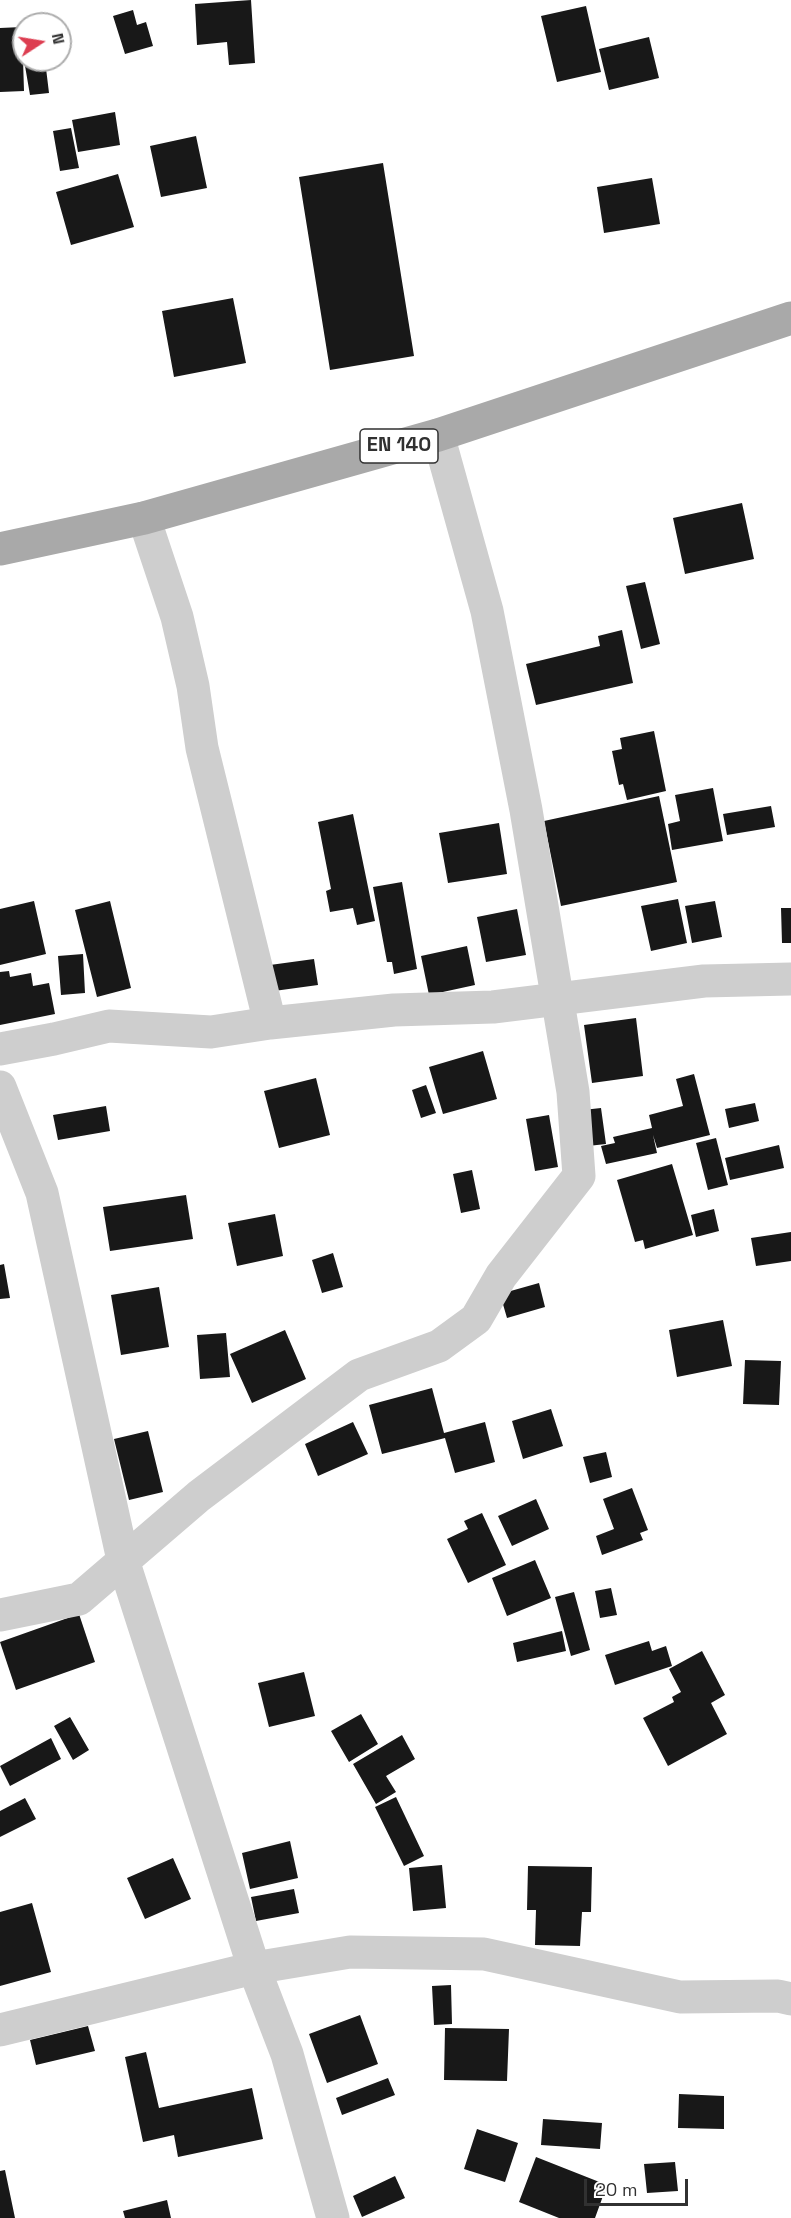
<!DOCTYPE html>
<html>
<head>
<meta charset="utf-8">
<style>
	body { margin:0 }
	#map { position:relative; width:791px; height:2218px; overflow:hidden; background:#fff; font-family:"Space Grotesk",sans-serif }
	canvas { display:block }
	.north { position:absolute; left:12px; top:12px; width:60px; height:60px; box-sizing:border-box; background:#fff; border:2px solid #adadad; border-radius:50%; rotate:78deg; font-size:16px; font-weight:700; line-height:24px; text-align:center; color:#313131 }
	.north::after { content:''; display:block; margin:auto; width:21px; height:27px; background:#dd3e51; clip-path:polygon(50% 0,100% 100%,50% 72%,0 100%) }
	.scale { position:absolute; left:584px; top:2179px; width:104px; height:27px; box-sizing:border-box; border:3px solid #313131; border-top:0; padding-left:8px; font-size:18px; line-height:21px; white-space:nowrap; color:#313131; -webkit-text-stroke:4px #fff; paint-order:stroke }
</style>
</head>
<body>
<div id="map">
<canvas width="791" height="2218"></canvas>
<div class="north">N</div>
<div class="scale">20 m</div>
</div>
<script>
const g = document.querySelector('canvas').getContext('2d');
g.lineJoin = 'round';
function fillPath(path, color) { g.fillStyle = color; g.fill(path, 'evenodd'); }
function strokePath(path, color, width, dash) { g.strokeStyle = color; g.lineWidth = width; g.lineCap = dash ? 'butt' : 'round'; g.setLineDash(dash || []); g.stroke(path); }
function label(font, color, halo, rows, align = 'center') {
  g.font = font + ' "Space Grotesk",sans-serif'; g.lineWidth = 6; g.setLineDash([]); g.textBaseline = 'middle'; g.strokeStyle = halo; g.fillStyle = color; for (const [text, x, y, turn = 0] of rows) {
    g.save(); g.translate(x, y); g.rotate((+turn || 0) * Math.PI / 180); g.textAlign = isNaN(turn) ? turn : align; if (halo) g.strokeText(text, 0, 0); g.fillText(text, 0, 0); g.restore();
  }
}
fillPath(new Path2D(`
	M251 0 255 63 229 65 227 42 197 45 195 4Z
	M586 6 601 72 557 82 541 16Z
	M133 10 137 25 146 22 153 46 125 54 113 16Z
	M22 27 24 91 0 92V28Z
	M649 37 659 78 609 90 599 49Z
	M24 60H45L49 93 30 95Z
	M115 112 120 145 78 152 72 120Z
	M71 128 79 168 60 171 53 131Z
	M196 136 207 188 161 197 150 146Z
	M383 163 414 356 330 370 299 177Z
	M118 174 134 227 71 245 56 192Z
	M652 178 660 224 604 233 597 187Z
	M233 298 246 363 174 377 162 311Z
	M742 503 754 559 685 574 673 518Z
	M645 582 660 644 641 649 626 586Z
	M622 630 633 683 536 705 526 664 600 646 598 636Z
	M654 731 666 791 627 800 623 784 619 785 612 751 622 749 620 738Z
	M713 788 723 841 672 850 668 824 680 821 675 795Z
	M659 796 677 882 561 906 544 821Z
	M771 806 775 827 727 835 723 814Z
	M353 814 375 921 357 925 353 908 330 912 326 891 331 889 318 822Z
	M499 823 507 874 448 883 439 833Z
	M402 882 417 969 394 974 392 962H387L373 887Z
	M678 899 687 943 651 951 641 906Z
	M34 901 46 954 0 965V909Z
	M110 901 131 988 97 997 75 910Z
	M715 901 722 937 692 943 685 906Z
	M781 908H791V943H782Z
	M517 909 526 955 486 962 477 917Z
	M467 946 475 985 429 995 421 956Z
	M83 954 85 993 61 995 58 956Z
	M314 959 318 985 274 991 270 965Z
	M9 971 10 977 31 973 33 986 49 983 55 1014 0 1025V972Z
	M636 1018 643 1076 592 1083 584 1025Z
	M483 1051 497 1099 443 1114 429 1067Z
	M694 1074 710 1135 657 1148 653 1135 657 1153 606 1164 601 1146 615 1143 613 1137 652 1128 649 1115 683 1106 676 1079Z
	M316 1078 330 1135 279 1148 264 1091Z
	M426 1085 436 1113 421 1118 412 1090Z
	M755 1103 759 1121 729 1128 725 1109Z
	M106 1106 110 1131 58 1140 53 1115Z
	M601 1108 606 1144 588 1146 583 1110Z
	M549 1115 558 1167 535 1171 526 1119Z
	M716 1138 728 1185 708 1190 696 1143Z
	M779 1145 784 1168 730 1180 725 1158Z
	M672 1164 693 1235 645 1249 643 1240 635 1242 617 1180Z
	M472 1170 480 1209 461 1213 453 1174Z
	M186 1195 193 1239 110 1251 103 1207Z
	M714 1209 719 1231 696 1237 691 1215Z
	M275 1214 283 1256 237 1266 228 1223Z
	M791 1232V1261L756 1266 751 1238Z
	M333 1253 343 1287 322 1293 312 1260Z
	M4 1264 10 1298 0 1299V1265Z
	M539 1283 545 1307 507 1318 500 1294Z
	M159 1287 169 1347 121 1355 111 1295Z
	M723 1320 732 1366 677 1377 669 1330Z
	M285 1330 306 1379 252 1403 230 1354Z
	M226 1333 230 1377 200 1379 197 1335Z
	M745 1360 781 1361 779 1405 743 1404Z
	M432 1388 444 1433 485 1422 495 1462 455 1473 445 1438 382 1454 369 1405Z
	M551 1409 563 1446 523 1459 512 1421Z
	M353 1422 368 1454 318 1476 305 1444Z
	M148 1431 163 1492 129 1500 114 1439Z
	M606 1452 612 1477 590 1483 583 1457Z
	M632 1488 648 1530 640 1533 643 1540 602 1555 596 1536 614 1529 603 1499Z
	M536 1499 549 1529 512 1546 498 1516Z
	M482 1513 506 1565 468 1583 447 1539 468 1529 464 1521Z
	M535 1560 551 1598 507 1616 492 1578Z
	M611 1588 617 1615 600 1618 595 1591Z
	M574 1592 590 1650 571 1656 555 1597Z
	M79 1614 95 1662 16 1690 0 1642Z
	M562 1631 566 1651 517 1662 513 1643Z
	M649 1641 652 1651 666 1646 672 1666 615 1685 605 1655Z
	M702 1651 725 1695 711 1703 727 1734 668 1766 643 1718 674 1702 672 1697 681 1692 669 1669Z
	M304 1672 315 1716 269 1727 258 1683Z
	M361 1714 378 1744 349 1762 331 1731Z
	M70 1717 89 1750 73 1760 54 1726Z
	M402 1735 415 1759 386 1776 396 1792 376 1804 353 1764Z
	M51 1738 61 1759 10 1786 0 1766Z
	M396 1797 424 1856 404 1866 375 1807Z
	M25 1798 36 1819 0 1837V1811Z
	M290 1841 298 1878 250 1889 242 1853Z
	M173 1858 191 1899 145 1919 127 1878Z
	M442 1865 446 1908 413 1911 409 1868Z
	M528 1866 592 1867 591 1912H582L580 1946 535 1945 536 1910H527Z
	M294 1889 299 1913 256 1921 251 1897Z
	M32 1903 51 1972 0 1986V1912Z
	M451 1985 452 2024 434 2025 432 1986Z
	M360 2015 378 2064 327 2083 309 2034Z
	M88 2026 95 2051 36 2065 30 2040Z
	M445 2028 509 2029 507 2081 444 2080Z
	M146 2052 159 2108 252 2088 263 2139 178 2157 174 2135 143 2142 125 2057Z
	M388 2078 395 2095 342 2115 336 2098Z
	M679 2094 724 2096V2129L678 2128Z
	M543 2119 602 2123 600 2149 541 2145Z
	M477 2129 518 2143 505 2182 464 2169Z
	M536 2157 607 2185 595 2218H559L519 2202Z
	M675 2162 678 2191 647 2193 644 2164Z
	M5 2170 15 2218H0V2171Z
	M395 2176 405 2198 362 2217 353 2196Z
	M167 2200 171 2218H125L123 2211Z`), '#181818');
strokePath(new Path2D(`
	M144 518 177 617 193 686 202 748 270 1023
	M0 1049 54 1039 109 1026 211 1032 270 1023 394 1010 493 1007 704 981 791 979
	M0 1087 42 1193 123 1560 254 1968 287 2054 333 2218
	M0 1615 79 1599 199 1496 359 1375 439 1346 476 1319 501 1276 579 1176 573 1092 526 810 487 611 438 435
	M0 2030 254 1968 350 1952 484 1954 680 1997 778 1996 791 1999`), '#cecece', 33);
strokePath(new Path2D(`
	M0 549 144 518 438 435 791 318`), '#a9a9a9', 33);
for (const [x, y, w] of [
	[399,446,78]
]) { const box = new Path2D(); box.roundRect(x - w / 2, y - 17, w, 34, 4.5); g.fillStyle = '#fff'; g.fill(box); strokePath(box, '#313131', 1.5); }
label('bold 20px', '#313131', null, [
	["EN 140",399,446]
]);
</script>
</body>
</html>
